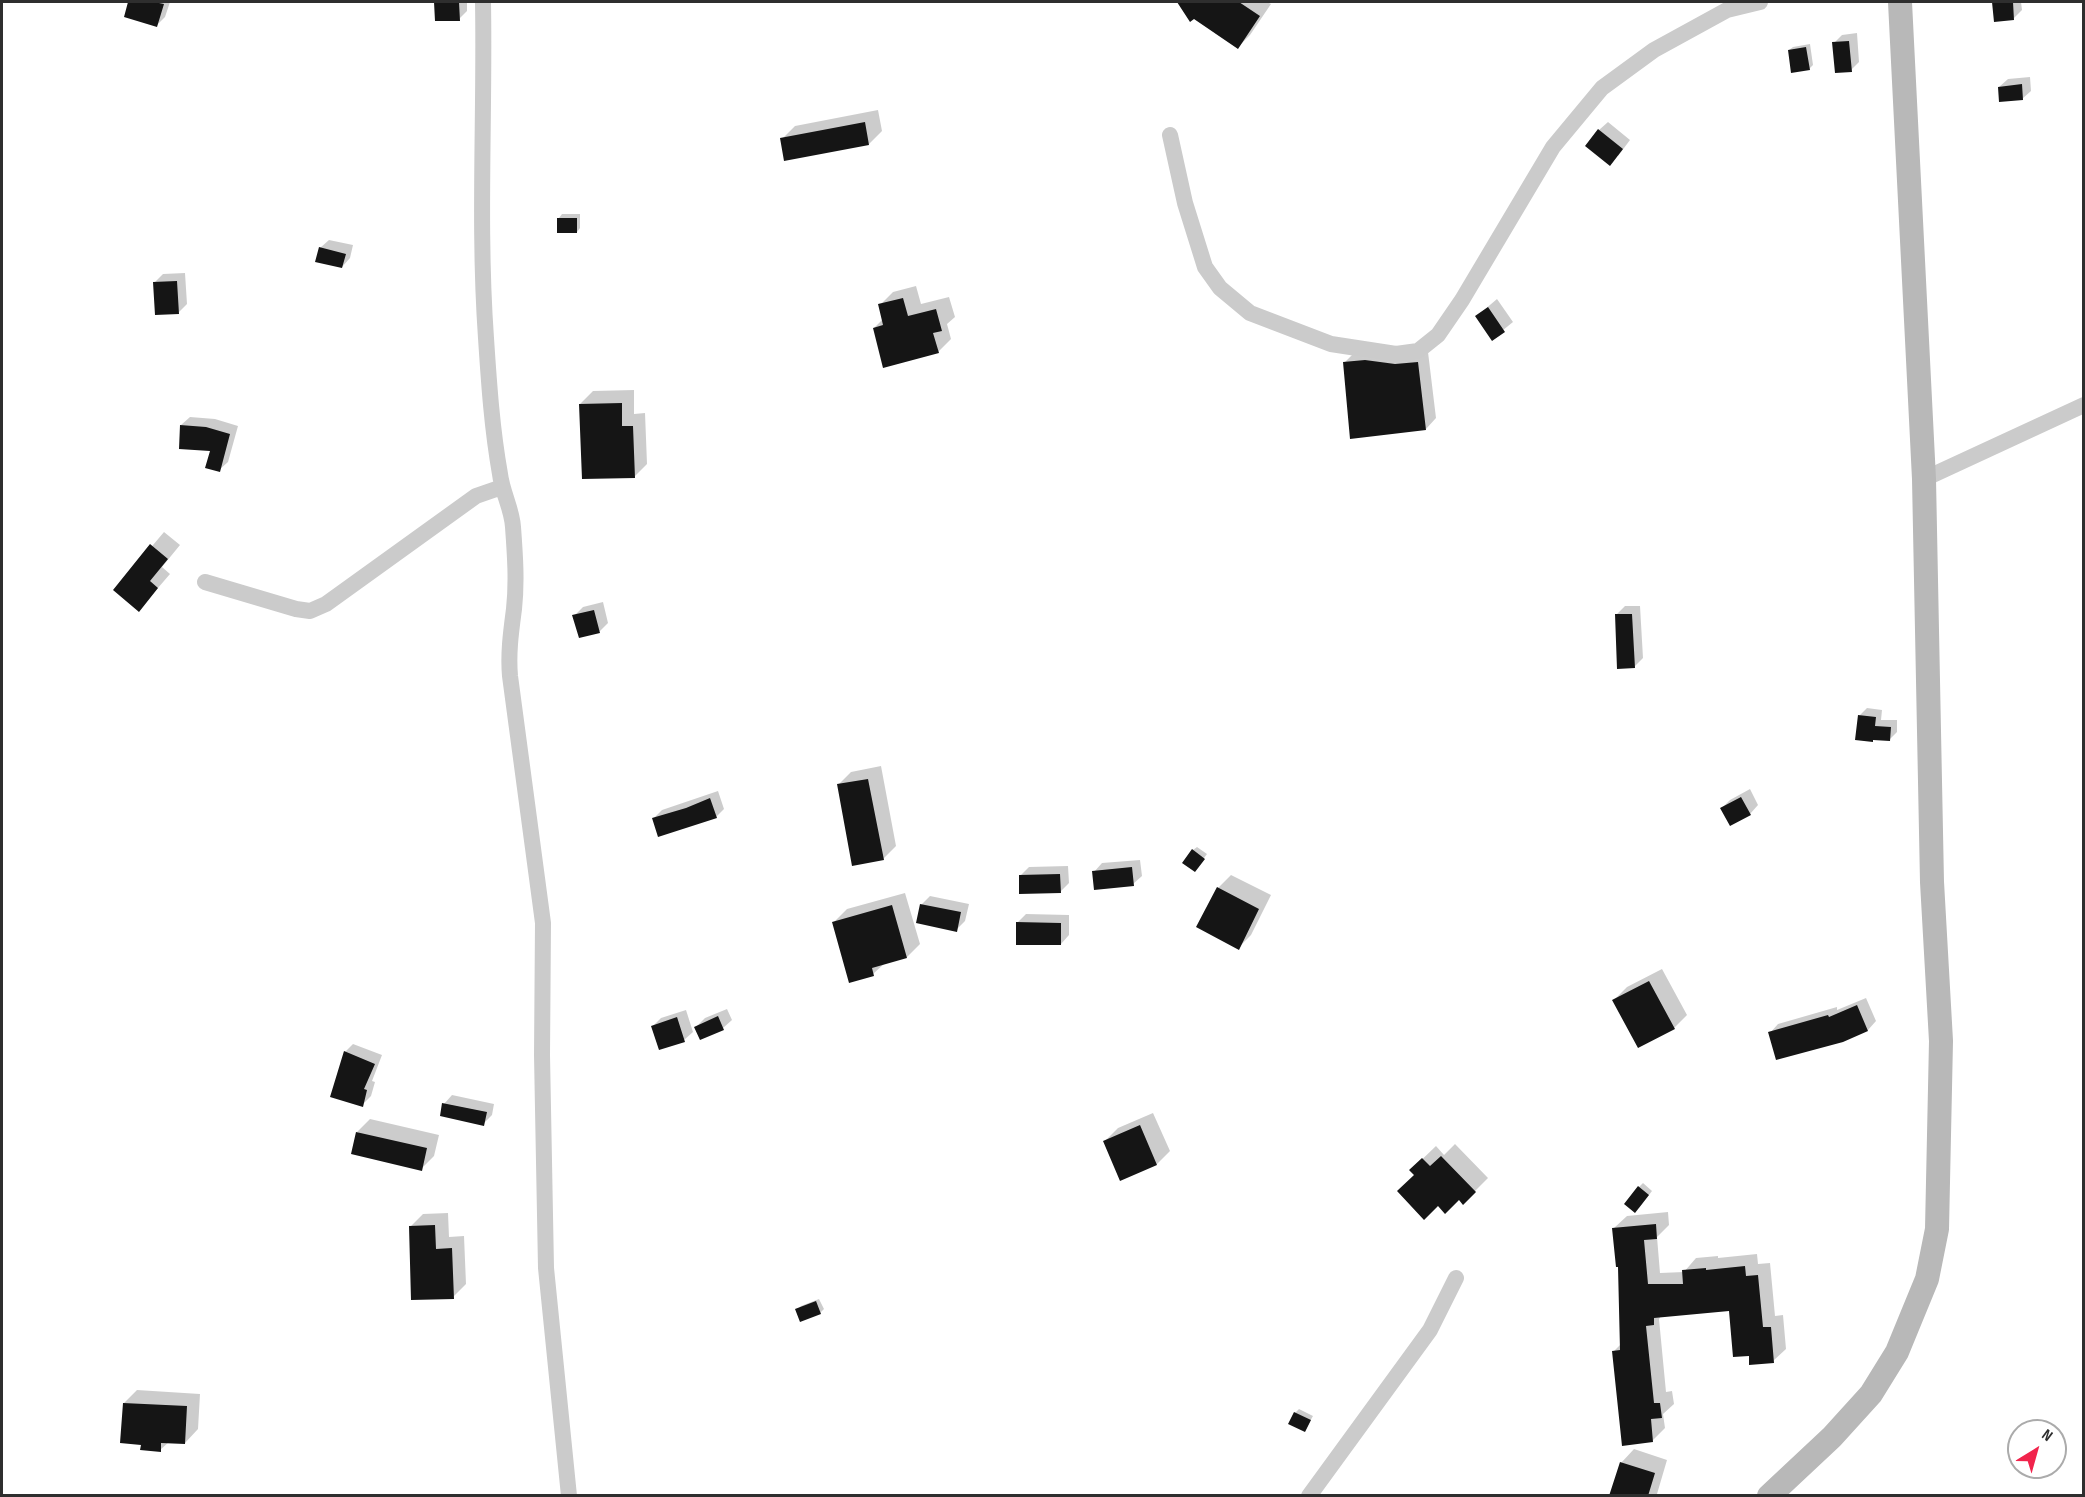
<!DOCTYPE html>
<html>
<head>
<meta charset="utf-8">
<style>
	body { margin:0 }
	#map { position:relative; width:2085px; height:1497px; overflow:hidden; background:#fff; font-family:"Sofia Sans Condensed",sans-serif }
	canvas { display:block }
	.frame { position:absolute; inset:0; border:3px solid #2e2e2e; pointer-events:none }
	.north { position:absolute; left:2007px; top:1419px; width:60px; height:60px; box-sizing:border-box; background:#fff; border:2px solid #ababab; border-radius:50%; rotate:37deg; font-size:16px; font-weight:700; line-height:24px; text-align:center; color:#2e2e2e }
	.north::after { content:''; display:block; margin:auto; width:21px; height:27px; background:#f1244c; clip-path:polygon(50% 0,100% 100%,50% 72%,0 100%) }
</style>
</head>
<body>
<div id="map">
<canvas width="2085" height="1497"></canvas>
<div class="frame"></div>
<div class="north">N</div>
</div>
<script>
const g = document.querySelector('canvas').getContext('2d');
g.lineJoin = 'round';
function fillPath(path, color) { g.fillStyle = color; g.fill(path, 'evenodd'); }
function strokePath(path, color, width, dash) { g.strokeStyle = color; g.lineWidth = width; g.lineCap = dash ? 'butt' : 'round'; g.setLineDash(dash || []); g.stroke(path); }
fillPath(new Path2D(`
	M130 2H170L165 17 157 25 126 16Z
	M436 2H467V11L459 19H436Z
	M1179 2H1267L1271 4 1250 35 1238 47 1195 17 1190 20Z
	M1994 2H2021L2022 10 2014 18 1996 20Z
	M1857 33 1859 62 1851 70 1834 43 1842 35Z
	M1810 44 1813 65 1809 69 1789 50 1793 47Z
	M2030 77 2031 91 2022 99 1999 87 2008 79Z
	M878 110 882 131 869 144 782 139 795 126Z
	M1608 122 1630 140 1618 156 1599 130Z
	M562 214H580V228L577 232 559 218Z
	M329 240 353 245 350 258 342 267 320 248Z
	M185 273 187 304 178 313 155 282 163 274Z
	M916 286 921 304 949 297 955 317 947 324 951 339 938 352 874 328 883 319 880 305 893 292Z
	M1497 299 1513 322 1492 339 1477 316Z
	M1355 352H1428L1436 418 1426 429 1345 362Z
	M634 390V414L645 413 647 464 634 477 580 404 593 391Z
	M190 417 215 419 238 426 228 462 219 470 212 449 181 425Z
	M164 532 180 545 162 567 170 574 139 610 115 590Z
	M603 602 608 623 600 631 580 636 574 616 583 607Z
	M1625 606H1640L1643 658 1634 667 1616 615Z
	M1867 708 1882 710 1881 720H1897V732L1890 739H1874L1872 741 1860 715Z
	M881 766 896 846 883 859 838 785 851 772Z
	M1750 789 1758 805 1750 814 1722 808 1730 800Z
	M718 791 724 809 716 817 654 818 662 810Z
	M1197 847 1207 854 1198 866 1193 850Z
	M1140 860 1142 876 1133 884 1094 872 1102 863Z
	M1068 866 1069 883 1060 892 1021 875 1029 867Z
	M1231 875 1271 895 1251 935 1238 948 1218 888Z
	M905 893 920 944 907 957 885 963 873 974 833 923 847 909Z
	M930 896 969 904 965 921 956 930 921 905Z
	M1026 914 1069 915V935L1061 944 1017 923Z
	M1662 969 1687 1015 1674 1028 1614 1000 1627 987Z
	M1866 998 1876 1021 1868 1030 1843 1040 1770 1033 1778 1024 1837 1007V1010Z
	M727 1009 732 1020 723 1028 696 1027 705 1018Z
	M686 1010 693 1032 684 1040 653 1026 661 1018Z
	M353 1044 382 1055 372 1081 375 1082 371 1096 362 1105 345 1052Z
	M452 1095 494 1104 492 1115 483 1124 444 1104Z
	M1153 1113 1170 1151 1157 1164 1121 1179 1105 1141 1118 1128Z
	M370 1119 439 1135 434 1156 421 1169 357 1132Z
	M1455 1144 1488 1178 1463 1203 1459 1198 1416 1175 1411 1170 1436 1146 1444 1155Z
	M1643 1183 1652 1191 1639 1208V1187Z
	M1668 1212 1669 1225 1657 1237 1660 1273 1684 1272 1696 1258 1718 1256V1258L1757 1254 1758 1264 1770 1263 1775 1316 1783 1315 1786 1349 1773 1361 1750 1354 1730 1310 1661 1316 1659 1319 1666 1392 1672 1391 1674 1404 1663 1414 1665 1428 1652 1441 1614 1351 1621 1344 1620 1265 1614 1228 1627 1216Z
	M448 1213 449 1237 464 1236 466 1284 453 1297 410 1227 423 1214Z
	M819 1299 824 1309 820 1313 797 1310 801 1306Z
	M137 1390 200 1394 198 1429 185 1443 169 1442 160 1450 142 1443 124 1403Z
	M1299 1409 1313 1416 1305 1430 1295 1413Z
	M1634 1449 1667 1460 1657 1494 1655 1496H1611L1621 1463Z`), '#0003');
fillPath(new Path2D(`
	M128 2H154L164 4 157 27 124 17Z
	M434 2H459L460 21H435Z
	M1177 2H1239L1260 16 1238 49 1194 19 1190 22Z
	M1992 2H2013L2014 20 1994 22Z
	M1849 41 1852 72 1835 73 1832 42Z
	M1806 47 1810 70 1791 73 1788 50Z
	M2022 84 2023 100 1999 102 1998 87Z
	M865 122 869 145 784 161 780 138Z
	M1598 129 1623 149 1610 166 1585 146Z
	M557 218H577V233H557Z
	M319 247 346 254 342 268 315 262Z
	M177 281 179 314 155 315 153 282Z
	M903 298 908 316 936 309 942 331 933 333 939 353 883 368 873 328 883 325 878 304Z
	M1488 307 1505 332 1492 341 1475 316Z
	M1365 360 1395 364 1418 362 1426 430 1350 439 1343 362Z
	M622 403V426H633L635 478 582 479 579 404Z
	M180 425 206 427 230 434 220 472 205 468 210 451 179 449Z
	M150 544 168 559 150 581 158 588 139 612 113 590Z
	M594 610 600 633 579 638 572 615Z
	M1615 614H1632L1635 668 1617 669Z
	M1858 715 1876 717 1875 726 1891 727 1890 741 1873 740V742L1855 740Z
	M868 779 884 860 852 866 837 784Z
	M1741 797 1751 815 1730 826 1720 808Z
	M710 798 717 818 658 837 652 818 686 808Z
	M1192 849 1205 859 1195 872 1182 863Z
	M1132 867 1134 886 1094 890 1092 871Z
	M1060 874 1061 893 1019 894V875Z
	M1217 887 1259 909 1239 950 1196 927Z
	M920 904 961 912 957 932 916 923Z
	M892 905 907 958 872 968 874 976 849 983 832 922Z
	M1016 922 1061 923V945H1016Z
	M1649 981 1675 1029 1638 1048 1612 1000Z
	M1857 1005 1868 1031 1843 1042 1776 1060 1768 1032 1828 1015 1829 1017Z
	M718 1016 724 1030 700 1040 694 1027Z
	M677 1017 685 1042 659 1050 651 1026Z
	M344 1051 375 1064 364 1089 367 1090 363 1107 330 1097Z
	M442 1103 487 1112 484 1126 440 1116Z
	M1140 1125 1157 1165 1120 1181 1103 1141Z
	M356 1132 427 1148 422 1171 351 1154Z
	M1441 1156 1476 1192 1463 1205 1459 1200 1445 1214 1438 1206 1424 1220 1397 1191 1414 1175 1409 1170 1422 1158 1430 1166Z
	M1638 1186 1649 1195 1635 1213 1624 1204Z
	M1656 1224 1657 1239 1644 1240 1648 1284H1683L1682 1270 1706 1268V1270L1745 1266 1746 1276 1758 1275 1763 1327H1771L1774 1363 1749 1365V1356L1733 1357 1729 1311 1654 1318V1325L1646 1326 1654 1403H1660L1662 1418 1651 1419 1653 1442 1622 1446 1612 1351 1620 1350 1618 1267H1616L1612 1228Z
	M435 1225 436 1249 452 1248 454 1299 411 1300 409 1226Z
	M816 1301 821 1314 800 1322 795 1309Z
	M123 1403 187 1406 185 1444 161 1443V1452L140 1450 141 1445 120 1443Z
	M1294 1412 1311 1420 1305 1432 1288 1424Z
	M1620 1462 1655 1473 1648 1496H1609Z`), '#151515');
strokePath(new Path2D(`
	M483 2C485 114 478 226 486 338 489 384 492 429 500 474 502 492 512 509 513 527 515 554 517 582 514 609 511 632 508 653 510 676L543 923 542 1055 546 1268 569 1496
	M1170 135 1185 203 1205 267 1220 288 1250 313 1331 344 1396 354 1418 351 1438 335 1462 300 1553 147 1602 88 1654 50 1727 10 1760 2
	M1924 479 2084 405
	M205 582 296 609 310 611 326 604 476 496 502 487
	M1309 1496 1430 1330 1456 1278`), '#cbcbcb', 16);
strokePath(new Path2D(`
	M1769 1496 1832 1437 1871 1394 1897 1352 1927 1279 1937 1229 1941 1041 1932 882 1924 479 1900 2`), '#b8b8b8', 24);
</script>
</body>
</html>
